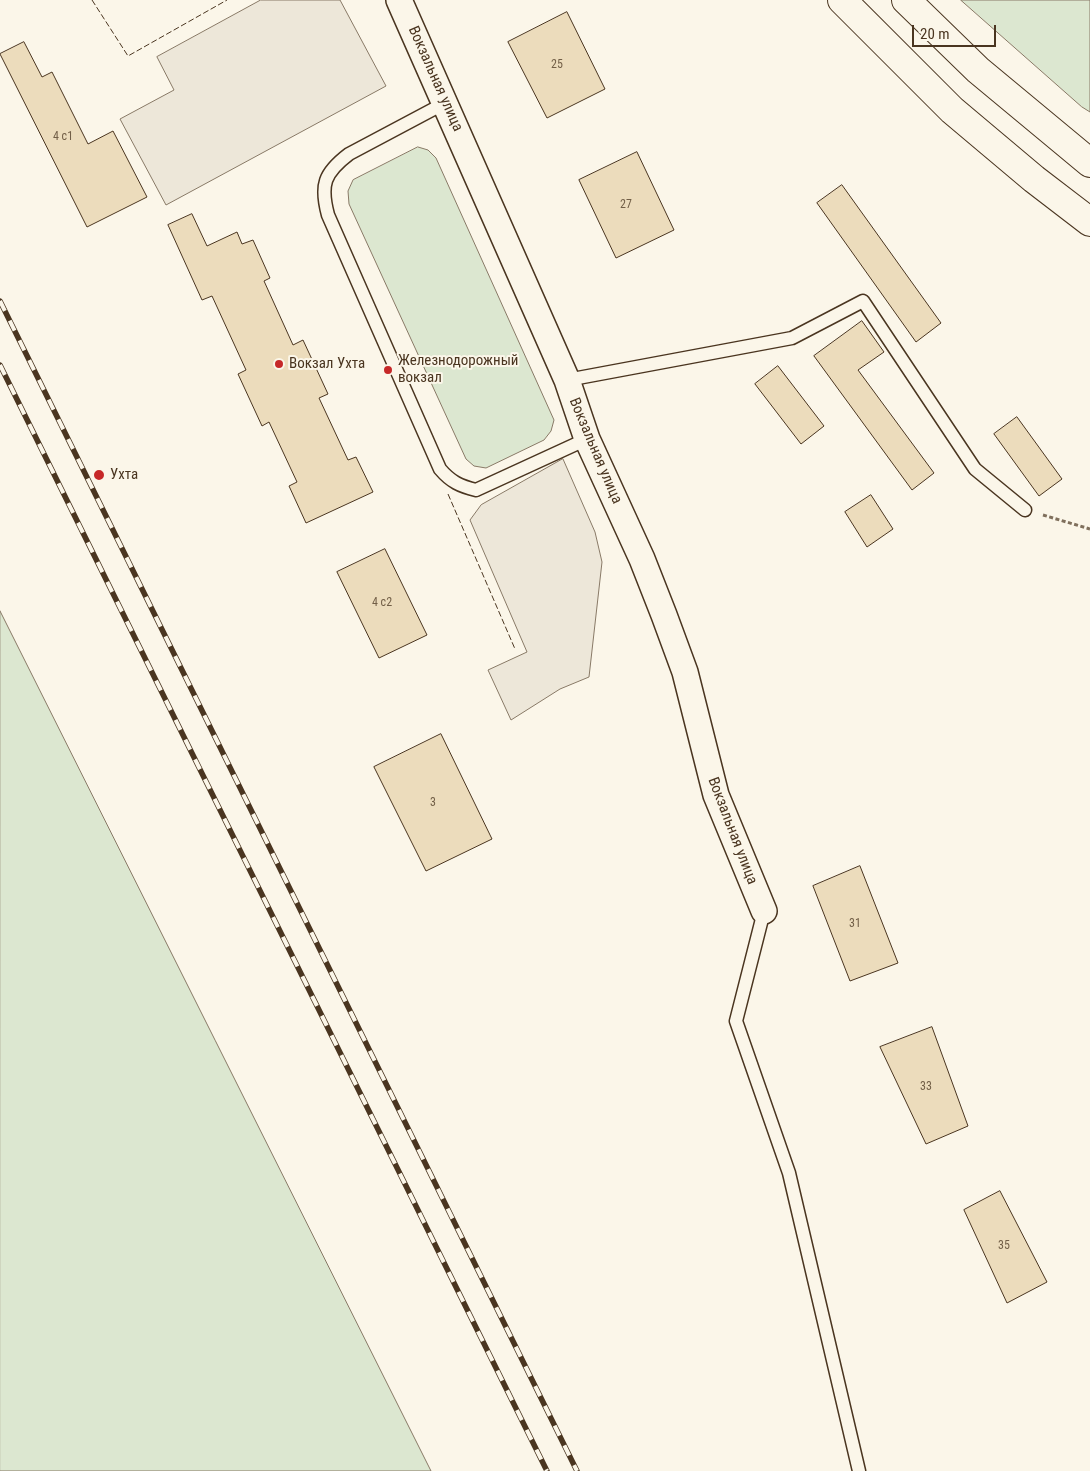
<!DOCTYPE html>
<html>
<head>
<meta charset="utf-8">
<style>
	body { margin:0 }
	#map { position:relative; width:1090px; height:1471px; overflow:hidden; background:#fbf6e9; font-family:"Roboto Condensed",sans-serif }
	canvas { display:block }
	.scale { position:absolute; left:912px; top:25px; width:84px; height:22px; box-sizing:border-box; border:2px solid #4a3520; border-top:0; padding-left:6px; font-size:15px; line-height:18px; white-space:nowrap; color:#4a3520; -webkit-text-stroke:4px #fbf6e9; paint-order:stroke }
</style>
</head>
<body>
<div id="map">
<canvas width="1090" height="1471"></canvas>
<div class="scale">20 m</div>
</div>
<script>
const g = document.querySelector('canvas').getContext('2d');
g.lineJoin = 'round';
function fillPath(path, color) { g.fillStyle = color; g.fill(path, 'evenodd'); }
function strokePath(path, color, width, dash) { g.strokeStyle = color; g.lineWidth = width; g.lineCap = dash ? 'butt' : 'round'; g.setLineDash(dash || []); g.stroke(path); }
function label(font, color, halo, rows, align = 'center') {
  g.font = font + ' "Roboto Condensed",sans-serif'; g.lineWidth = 4; g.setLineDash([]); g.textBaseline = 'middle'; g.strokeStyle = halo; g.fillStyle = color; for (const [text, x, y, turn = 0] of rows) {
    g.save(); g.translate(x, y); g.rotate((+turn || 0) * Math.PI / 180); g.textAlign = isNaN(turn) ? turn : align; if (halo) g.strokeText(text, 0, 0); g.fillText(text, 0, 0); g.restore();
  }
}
const green = new Path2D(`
	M961 0H1090V112L1082 107Z
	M418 147 428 150 436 158 554 420 551 431 544 440 486 468 474 466 466 459 349 204 348 191 353 180Z
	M0 611 431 1471H0Z`);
fillPath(green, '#dce7d0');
strokePath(green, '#887966', 1);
const parking = new Path2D(`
	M261 0H340L386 86 166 205 120 119 174 90 157 57Z
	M563 459 595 532 602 562 589 677 560 689 511 720 488 670 527 652 470 520 481 505Z`);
fillPath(parking, '#ede7d9');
strokePath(parking, '#887966', 1);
const building = new Path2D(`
	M567 12 605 89 547 118 508 42Z
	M24 42 42 77 52 72 88 144 113 131 147 197 87 227 0 54Z
	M637 152 674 230 616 258 579 180Z
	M842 185 941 323 916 342 817 203Z
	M192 214 207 246 237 232 242 244 253 240 270 278 264 281 293 345 303 340 328 394 319 398 348 460 356 457 373 492 306 523 289 486 297 482 269 422 262 426 238 374 246 370 212 296 202 300 168 225Z
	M862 321 884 352 858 370 934 473 912 490 814 356Z
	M778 366 824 426 801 444 755 384Z
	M1017 417 1062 479 1039 496 994 434Z
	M871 495 893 529 867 547 845 512Z
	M385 549 427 635 379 658 337 572Z
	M441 734 492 839 426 871 374 767Z
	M860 866 898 963 850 981 813 886Z
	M932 1027 968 1126 926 1144 880 1047Z
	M1000 1191 1047 1282 1007 1303 964 1210Z`);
fillPath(building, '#ecdcbc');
strokePath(building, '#4a3520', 1);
const service = new Path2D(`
	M445 103 349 154C324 173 320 185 328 215L440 469C451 482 460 486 476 490L587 439
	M567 380 792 338 863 301 975 469 1025 510
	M764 911 736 1021 789 1173 859 1471`);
const minor = new Path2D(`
	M399 0 567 380 587 439 642 559 664 615 685 672 716 795 764 911`);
const tertiary = new Path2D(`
	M842 0 952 110 1034 179 1090 222
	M906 0 978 70 1090 163`);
strokePath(service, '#4a3520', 15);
strokePath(minor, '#4a3520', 28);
strokePath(tertiary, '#4a3520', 30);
strokePath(new Path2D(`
	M1043 515 1090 529`), '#7f6f5c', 3, [4, 2.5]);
strokePath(service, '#fbf6e9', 12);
strokePath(minor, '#fbf6e9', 25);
strokePath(tertiary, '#fbf6e9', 28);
const rail = new Path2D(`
	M0 301 577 1471
	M0 365 547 1471`);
strokePath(rail, '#4a3520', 5.5);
strokePath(rail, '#fbf6e9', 4, [11]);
strokePath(new Path2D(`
	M92 0 128 56 227 0
	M448 494 515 649`), '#4a3520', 1, [6, 2.5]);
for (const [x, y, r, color] of [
	[279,364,5,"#c62828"],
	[388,370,5,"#c62828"],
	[99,475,6,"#c62828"]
]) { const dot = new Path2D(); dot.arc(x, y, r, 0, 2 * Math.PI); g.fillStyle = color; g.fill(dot); strokePath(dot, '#fbf6e9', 2); }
label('12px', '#725f47', null, [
	["25",557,65],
	["4 с1",63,137],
	["27",626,205],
	["4 с2",382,603],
	["3",433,803],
	["31",855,924],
	["33",926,1087],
	["35",1004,1246]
]);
label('15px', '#4a3520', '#fbf6e9', [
	["Вокзальная улица",435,79,66],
	["Вокзальная улица",595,451,67],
	["Вокзальная улица",732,831,69]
]);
label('15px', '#4a3520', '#fbf6e9', [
	["Железнодорожный",398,361],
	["вокзал",398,378],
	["Вокзал Ухта",289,364],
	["Ухта",110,475]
], 'left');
</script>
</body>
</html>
